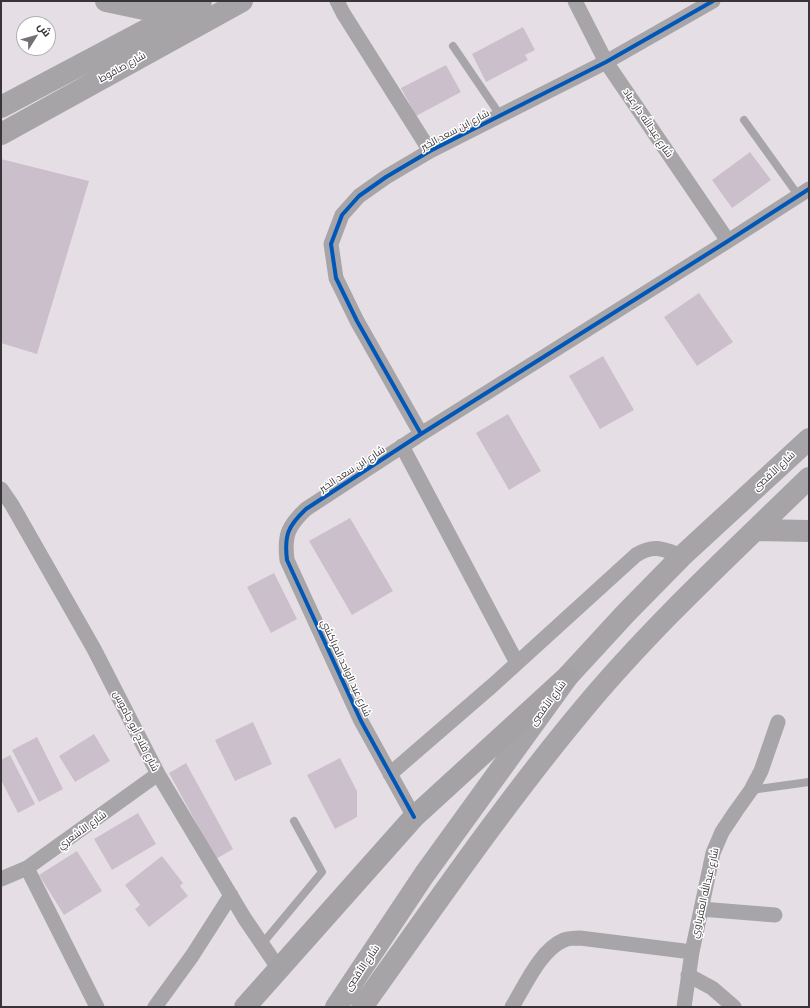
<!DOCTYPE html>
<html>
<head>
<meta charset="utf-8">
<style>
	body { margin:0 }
	#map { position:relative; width:810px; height:1008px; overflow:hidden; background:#e5dfe5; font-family:Ubuntu,Cairo,sans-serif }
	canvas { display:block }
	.frame { position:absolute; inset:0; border:2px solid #393438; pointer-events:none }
	.north { position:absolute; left:16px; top:16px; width:40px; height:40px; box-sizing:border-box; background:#fff; border:1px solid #b0aeaf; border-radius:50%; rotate:53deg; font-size:11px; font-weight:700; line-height:16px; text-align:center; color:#393438 }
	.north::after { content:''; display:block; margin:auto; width:14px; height:18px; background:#757075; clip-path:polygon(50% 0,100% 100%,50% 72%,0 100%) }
</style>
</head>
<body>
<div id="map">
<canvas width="810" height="1008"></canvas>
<div class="frame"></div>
<div class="north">ش</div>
</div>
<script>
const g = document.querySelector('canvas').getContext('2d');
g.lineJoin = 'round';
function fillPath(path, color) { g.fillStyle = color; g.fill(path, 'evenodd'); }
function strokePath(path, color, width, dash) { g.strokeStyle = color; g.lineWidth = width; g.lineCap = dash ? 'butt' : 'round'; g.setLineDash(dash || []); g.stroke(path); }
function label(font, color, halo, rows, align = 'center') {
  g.font = font + ' Ubuntu,Cairo,sans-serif'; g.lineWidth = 3; g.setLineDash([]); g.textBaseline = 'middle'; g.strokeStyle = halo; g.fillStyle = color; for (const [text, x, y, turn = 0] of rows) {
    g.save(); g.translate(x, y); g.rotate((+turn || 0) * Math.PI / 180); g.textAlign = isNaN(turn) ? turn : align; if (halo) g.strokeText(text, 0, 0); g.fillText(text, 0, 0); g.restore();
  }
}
fillPath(new Path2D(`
	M523 27 535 50 525 55 528 60 486 82 472 54Z
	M446 65 461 92 416 116 401 88Z
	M750 152 771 180 732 208 712 180Z
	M1 159 89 181 37 354 1 343Z
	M699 293 733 342 697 366 664 317Z
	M603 356 634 410 600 429 569 376Z
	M508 414 541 471 509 490 476 433Z
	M350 518 393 591 352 615 309 541Z
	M274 573 297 619 271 633 247 587Z
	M253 722 272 764 235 781 215 740Z
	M94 734 110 761 75 782 59 756Z
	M37 737 63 789 39 802 12 750Z
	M10 755 35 804 18 813 1 780V760Z
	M340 758 357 791V817L335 829 307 775Z
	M186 763 233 849 216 859 169 773Z
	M138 813 156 844 112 870 94 839Z
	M77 851 102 891 64 915 39 875Z
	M162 856 183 883 180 886 188 896 149 927 135 909 140 905 125 885Z`), '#ccbfcc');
strokePath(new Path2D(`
	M453 46 500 115
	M744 120 798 195
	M751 790 809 782
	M262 944 322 872 294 821`), '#a7a5a7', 8);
strokePath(new Path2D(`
	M337 1 343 13 430 151
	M575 1 606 62 728 241
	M421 434 357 321 336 278 331 244 342 215 359 196 386 177 430 151 606 62 713 1
	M402 446 517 663
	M1 489 12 505 94 649 158 774 245 919 279 969
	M390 774 493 685 636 555C654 544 663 549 682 556
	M414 817 361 721 287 560C284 535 288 526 306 509L421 434 728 241 809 189
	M27 868 97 1007
	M1 879 27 868 158 774
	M701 909 775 915
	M688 975 712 988 734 1007
	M155 1007 192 956 231 895
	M512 1007C525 986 540 950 564 940 569 938 575 938 580 938L692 952
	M684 1007 692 952 713 853 722 832 736 811 751 790 761 771 778 722`), '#a7a5a7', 15);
strokePath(new Path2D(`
	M106 1 144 9H182
	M1 107 201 1
	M1 134 242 1
	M756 530 809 531
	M336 1007 424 875 568 676 626 613 682 556 809 439
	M362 1007C433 908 502 807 580 713 650 628 731 554 809 478`), '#a7a4a7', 22);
strokePath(new Path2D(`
	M245 1007 414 817 568 676`), '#a5a2a5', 22);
strokePath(new Path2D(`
	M421 434 357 321 336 278 331 244 342 215 359 196 386 177 430 151 606 62 713 1
	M414 817 361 721 287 560C284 535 288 526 306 509L421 434 728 241 809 189`), '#0057b8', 4);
label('10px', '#393438', '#fff', [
	["شارع صافوط",122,67,-29],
	["شارع عبدالله دار عياد",648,123,56],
	["شارع ابن سعد الخير",455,130,-28],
	["شارع ابن سعد الخير",352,469,-33],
	["شارع الأقصى",774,471,-43],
	["شارع عبد الواحد المراكشي",346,668,65],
	["شارع الأقصى",548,703,-54],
	["شارع فلاح أبو جاموس",136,731,63],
	["شارع الأشعري",82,830,-36],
	["شارع عبدالله العقرباوي",705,893,-77],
	["شارع الأقصى",362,968,-56]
]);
</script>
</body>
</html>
